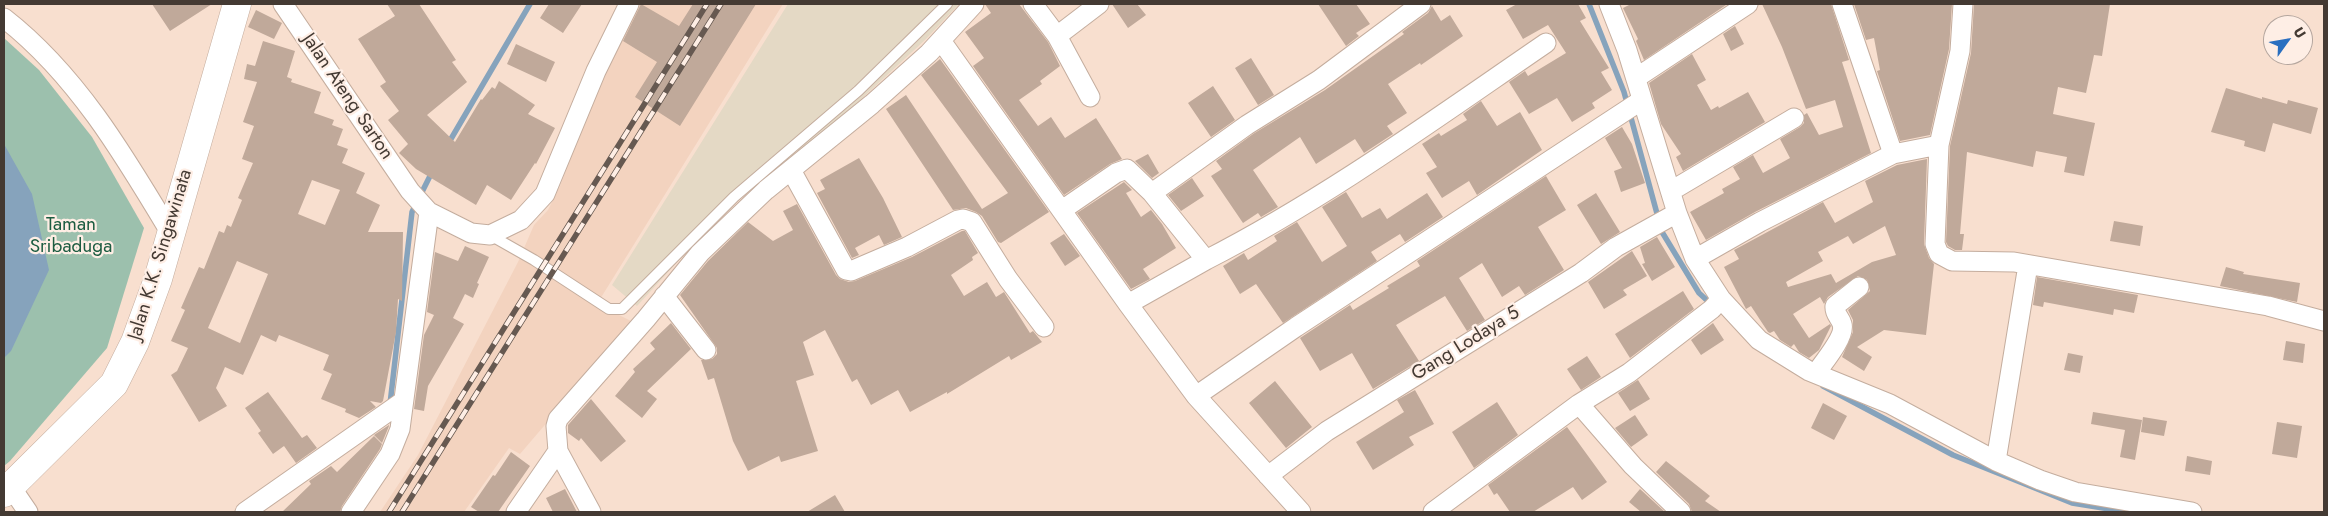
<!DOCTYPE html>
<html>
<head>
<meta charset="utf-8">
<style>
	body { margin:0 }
	#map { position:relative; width:2328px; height:516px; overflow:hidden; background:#f8dfcf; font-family:Jost,sans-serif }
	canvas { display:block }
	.frame { position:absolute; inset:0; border:5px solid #443a33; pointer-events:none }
	.north { position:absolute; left:2263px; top:15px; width:50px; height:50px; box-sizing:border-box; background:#feeee5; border:1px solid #b4a69e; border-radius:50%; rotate:58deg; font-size:14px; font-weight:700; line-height:20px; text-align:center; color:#443a33 }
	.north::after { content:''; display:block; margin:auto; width:18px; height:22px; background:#2a6fc0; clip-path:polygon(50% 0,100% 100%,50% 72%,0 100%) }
</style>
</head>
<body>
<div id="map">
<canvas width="2328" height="516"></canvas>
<div class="frame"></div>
<div class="north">U</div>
</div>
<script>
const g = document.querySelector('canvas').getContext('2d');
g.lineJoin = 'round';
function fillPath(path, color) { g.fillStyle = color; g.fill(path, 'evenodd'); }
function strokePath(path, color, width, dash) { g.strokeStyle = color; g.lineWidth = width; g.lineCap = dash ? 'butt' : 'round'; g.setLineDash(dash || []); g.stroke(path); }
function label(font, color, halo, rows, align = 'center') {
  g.font = font + ' Jost,sans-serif'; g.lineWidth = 4.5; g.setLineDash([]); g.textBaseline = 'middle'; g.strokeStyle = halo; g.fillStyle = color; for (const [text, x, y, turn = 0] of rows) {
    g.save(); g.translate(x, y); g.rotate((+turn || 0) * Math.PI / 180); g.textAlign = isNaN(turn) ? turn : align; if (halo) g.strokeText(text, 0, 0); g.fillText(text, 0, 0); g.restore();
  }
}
fillPath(new Path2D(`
	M637 4H783L597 304 633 322 520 454 509 448 464 512H380L418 455 518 262 534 225 548 210 560 186 611 52Z`), '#f3d3bf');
fillPath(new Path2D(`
	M788 4H959L925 40 830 128 728 207 637 306 612 285Z`), '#e4d9c5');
fillPath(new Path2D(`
	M4 38 39 70 92 137 144 228 107 348 10 461 4 466Z`), '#9cc0ad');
fillPath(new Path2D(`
	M4 144 32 194 49 270 11 351 4 358Z`), '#86a3bc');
strokePath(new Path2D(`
	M1589 4 1624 92 1662 232 1699 293 1711 304
	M448 144 530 4
	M1823 386 1953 455 2072 503 2128 512
	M390 404 412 212 432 172`), '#86a3bc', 5.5);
fillPath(new Path2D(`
	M152 4H212L170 31Z
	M387 4H419L456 60 452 62 467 82 427 115 455 142 481 99 482 100 492 87 495 89 499 81 535 105 528 114 555 128 536 164 535 163 511 200 487 185 476 205 416 169 399 153 408 144 388 120 399 111 380 86 386 82 358 39 395 16Z
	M549 4H582L563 33 540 18Z
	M641 4 679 26 693 4H756L680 126 635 97 657 62 623 41Z
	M985 4H1019L1048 42 1060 66 1040 81 1042 84 1019 100 1038 126 1051 117 1065 138 1096 118 1122 159 1110 164 1064 195 973 66 984 58 965 32 991 13Z
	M1112 4H1137L1146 15 1128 28Z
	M1318 4H1356L1370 24 1356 33 1359 36 1346 46Z
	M1517 4H1578L1586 18 1580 21 1609 68 1601 72 1612 90 1592 103 1595 108 1572 122 1557 98 1529 114 1509 82 1525 71 1528 76 1566 53 1548 25 1523 39 1506 10Z
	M1631 4H1725L1726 5 1644 60 1636 41 1638 39 1623 8Z
	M1762 4H1831L1849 60 1842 62 1871 153 1755 212 1706 240 1690 212 1724 193 1722 189 1740 179 1733 167 1753 155 1763 173 1790 158 1780 139 1800 127 1804 123V115L1807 113 1819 135 1843 127 1835 100 1806 109 1782 47Z
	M1854 4H1952L1949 49 1930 135 1900 141 1877 71 1880 70 1874 38 1866 40Z
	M1974 4H2110L2102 56 2094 55 2086 93 2058 87 2053 114 2095 123 2084 176 2064 172 2067 157 2036 151 2033 167 1967 152 1960 234H1964L1962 250H1955L1948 246 1946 242 1950 146 1971 53Z
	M1432 6 1441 21 1450 15 1463 36 1421 65 1420 63 1388 84 1407 113 1387 126 1393 134 1364 153 1355 139 1316 164 1300 137 1253 170 1278 207 1261 217 1258 213 1243 223 1211 176 1222 169 1216 161 1253 134 1325 90 1404 34 1402 32 1428 13Z
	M256 10 282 23 274 39 248 27Z
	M1735 26 1744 44 1731 51 1723 34Z
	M263 41 295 51 287 77 292 79 291 82 321 92 314 113 334 120 332 125 343 129 337 145 348 149 342 163 365 173 356 193 380 205 368 232H403L402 301 398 299 396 332 383 401 381 403 370 401 376 407 359 418 345 412 346 409 321 399 332 374 323 370 329 355 279 335 276 342 261 335 243 375 225 367 216 388 227 406 199 422 171 375 177 371 188 348 171 341 185 310 181 308 199 267 204 269 219 231 224 233 227 225 231 227 242 200 238 198 253 163 242 159 254 126 243 122 257 82 244 79 247 64 255 66ZM312 180 340 190 325 225 298 214ZM237 261 268 274 240 343 208 328Z
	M516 44 555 62 546 82 507 64Z
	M1692 54 1706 80 1697 85 1711 110 1718 106 1719 108 1748 92 1765 122 1683 171 1676 157 1681 154 1661 124 1649 83Z
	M1251 58 1274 95 1258 105 1235 68Z
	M940 59 1049 212 1001 243 998 242 982 216 976 212 966 208 953 210 886 109 906 95 982 209 1008 193 921 75Z
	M1213 86 1235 120 1211 137 1188 103Z
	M2226 88 2262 99V97L2287 104 2288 100 2318 108 2311 134 2273 123 2265 152 2244 146 2245 141 2211 132Z
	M1481 101 1497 126 1520 112 1542 150 1477 195 1469 181 1442 198 1426 173 1437 167 1422 144 1439 133 1441 136 1467 120 1463 114Z
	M1622 127 1632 144 1645 183 1621 192 1614 171 1622 168 1605 138Z
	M1148 154 1159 173 1152 178 1135 161Z
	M859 158 883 198 902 237 884 245 879 235 855 248 859 255 852 258 817 193 825 189 820 180Z
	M1927 159 1924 244 1929 258 1934 264 1926 335 1884 330 1857 347 1872 357 1864 371 1842 357 1853 332V320L1848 310 1870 291 1867 280 1858 276 1828 297 1824 304 1820 297 1793 314 1809 338 1830 324 1831 326 1819 350 1809 358 1799 352 1794 344 1791 347 1780 340 1774 331 1770 333 1768 332 1751 306 1746 309 1724 267 1739 259 1734 250 1823 202 1835 223 1873 202 1865 181 1897 165ZM1885 226 1896 255 1872 262 1836 283 1831 274 1788 287 1786 282 1823 261 1818 252 1848 236 1853 244Z
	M1546 176 1566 210 1538 227 1564 270 1525 295 1519 286 1502 297 1482 263 1459 278 1485 320 1467 331 1445 296 1396 325 1419 361 1373 389 1352 353 1320 371 1300 338 1350 305 1353 310 1389 288 1387 286 1420 266 1417 261Z
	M1192 178 1204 196 1181 211 1168 195Z
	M1124 182 1132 190 1126 193 1141 217 1151 210 1162 224 1176 248 1143 269 1150 279 1131 289 1077 213Z
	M1346 192 1362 218 1380 208 1387 219 1427 193 1443 217 1405 242 1400 234 1371 252 1377 261 1283 323 1256 284 1240 294 1223 266 1244 253 1248 260 1277 241 1274 236 1297 222 1322 262 1347 246 1322 207Z
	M1596 193 1620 232 1601 244 1577 205Z
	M797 204 836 275 840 279 849 282 855 281 912 257 962 231H965L978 253 972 257 973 260 951 275 964 296 987 282 996 297 1004 292 1030 333 1033 331 1042 342 1011 360 1009 356 947 394V392L910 412 898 390 871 405 857 379 852 382 825 330 803 342 814 375 796 381 818 451 781 462 779 456 748 471 733 441 714 378 708 380 701 360 712 359 717 354V348L680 295 708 261 748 222 773 241 793 230 783 211Z
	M2114 221 2143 226 2140 246 2110 241Z
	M1064 234 1080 256 1065 266 1050 243Z
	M1657 237 1675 267 1652 281 1642 264 1645 263 1640 247Z
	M465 246 489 257 477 283 479 284 473 298 465 294 453 318 464 324 428 386 424 411 414 409 424 335 434 315 427 312 435 252 458 261Z
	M1632 251 1647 276 1623 290 1627 295 1604 309 1588 282Z
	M2226 267 2244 272 2243 274 2300 283 2297 302 2220 286Z
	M2037 277 2138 295 2134 313 2114 309 2113 315 2044 302 2043 307 2033 305Z
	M1683 291 1694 309 1630 358 1615 334Z
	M671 323 691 349 647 391 657 399 642 418 615 396 635 372 633 369 655 349 650 343Z
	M1713 323 1724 340 1701 355 1691 340Z
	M2286 341 2305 344 2303 363 2283 360Z
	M2068 353 2083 356 2080 373 2064 370Z
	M1587 356 1601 377 1581 390 1567 369Z
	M1638 380 1650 399 1630 411 1618 393Z
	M1275 381 1312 427 1286 448 1249 403Z
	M1415 390 1434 424 1409 437 1414 445 1373 470 1356 442 1404 412 1397 400Z
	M268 392 302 438 307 435 317 448 296 463 284 446 273 454 258 433 261 431 245 408Z
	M591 399 626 441 601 462 581 438 579 441 568 433V425Z
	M1497 402 1518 435 1474 468 1452 432Z
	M1823 403 1847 416 1834 440 1811 428Z
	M2093 412 2142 420 2135 460 2120 457 2125 430 2091 424Z
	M1635 415 1648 435 1631 447 1615 428Z
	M2143 417 2167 421 2164 436 2141 432Z
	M2277 422 2302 426 2297 458 2272 454Z
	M389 425V426L382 443 374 435Z
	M1567 427 1607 482 1582 500 1573 487 1533 512H1510L1497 493 1494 495 1488 485Z
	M374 436 382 444 380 449 342 506 340 512H282L311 484 309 481 331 466 337 472Z
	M511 452 530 466 498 512H479L471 507 493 475 495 476Z
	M2187 456 2212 461 2210 475 2185 471Z
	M1666 461 1710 496 1705 501 1721 512H1692L1689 504 1656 472Z
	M565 489 577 512H553L546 498Z
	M1640 489 1665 512H1641L1629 502Z
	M835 495 845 512H807Z`), '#c0a99a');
const lane = new Path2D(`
	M490 235 534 260 609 309H622L734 197 858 91 947 4`);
const street = new Path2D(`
	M283 4 410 191 429 212 471 233 490 235 521 220 545 194 596 71 629 4
	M1033 4 1057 36 1099 4
	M1609 4 1627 50 1677 213 1695 259 1721 299 1759 340 1809 371 1890 404 1996 461 2040 480 2075 492 2192 512
	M1842 4 1893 154
	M1963 4 1960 51 1939 145 1935 244 1939 254 1952 261 2014 262 2268 306 2324 321
	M4 18C76 74 124 155 170 232
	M1057 36 1090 97
	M942 42 1128 304 1196 396 1301 512
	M1636 78 1748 4
	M791 170 846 270 851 271 907 247 958 220 963 219 972 222 1008 279 1044 327
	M1671 191 1794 118
	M1152 193 1247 125 1319 80 1421 4
	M1062 210 1116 173 1127 169 1152 193 1206 260C1325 199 1435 119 1546 43
	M1695 259 1760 222 1893 154 1939 145
	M664 296 706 350
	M1128 304 1206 260
	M1816 373C1823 363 1846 336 1842 324 1840 317 1834 314 1835 306L1859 287
	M1196 396 1296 327 1642 100
	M1579 404 1633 466 1681 512
	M558 451 591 512
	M1996 461 2028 265
	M1268 476 1327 431 1581 273 1616 247 1677 213
	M11 487 28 512
	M245 512 402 402
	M351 512 390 454 400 429 429 212
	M516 512 558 451 556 426 558 419 646 319 700 253 766 190 872 104 929 53 974 4
	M1433 512 1579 404 1629 373 1712 309 1721 299`);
const secondary = new Path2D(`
	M4 493 114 384 135 342 158 279 237 4`);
strokePath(lane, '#c4ad9e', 12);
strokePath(street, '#c4ad9e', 21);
strokePath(secondary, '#c4ad9e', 29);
strokePath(lane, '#fff', 10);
strokePath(street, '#fff', 19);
strokePath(secondary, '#fff', 28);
const rail = new Path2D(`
	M389 512 707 4
	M402 512 721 4`);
strokePath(rail, '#665951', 5.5);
strokePath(rail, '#feeee5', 4, [11]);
label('19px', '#443a33', '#feeee5', [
	["Jalan Ateng Sarton",347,97,56],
	["Jalan K.K. Singawinata",161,255,-73],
	["Gang Lodaya 5",1466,344,-32]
]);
label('19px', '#1c5c41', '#feeee5', [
	["Taman",71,225],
	["Sribaduga",71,247]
]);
</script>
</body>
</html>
